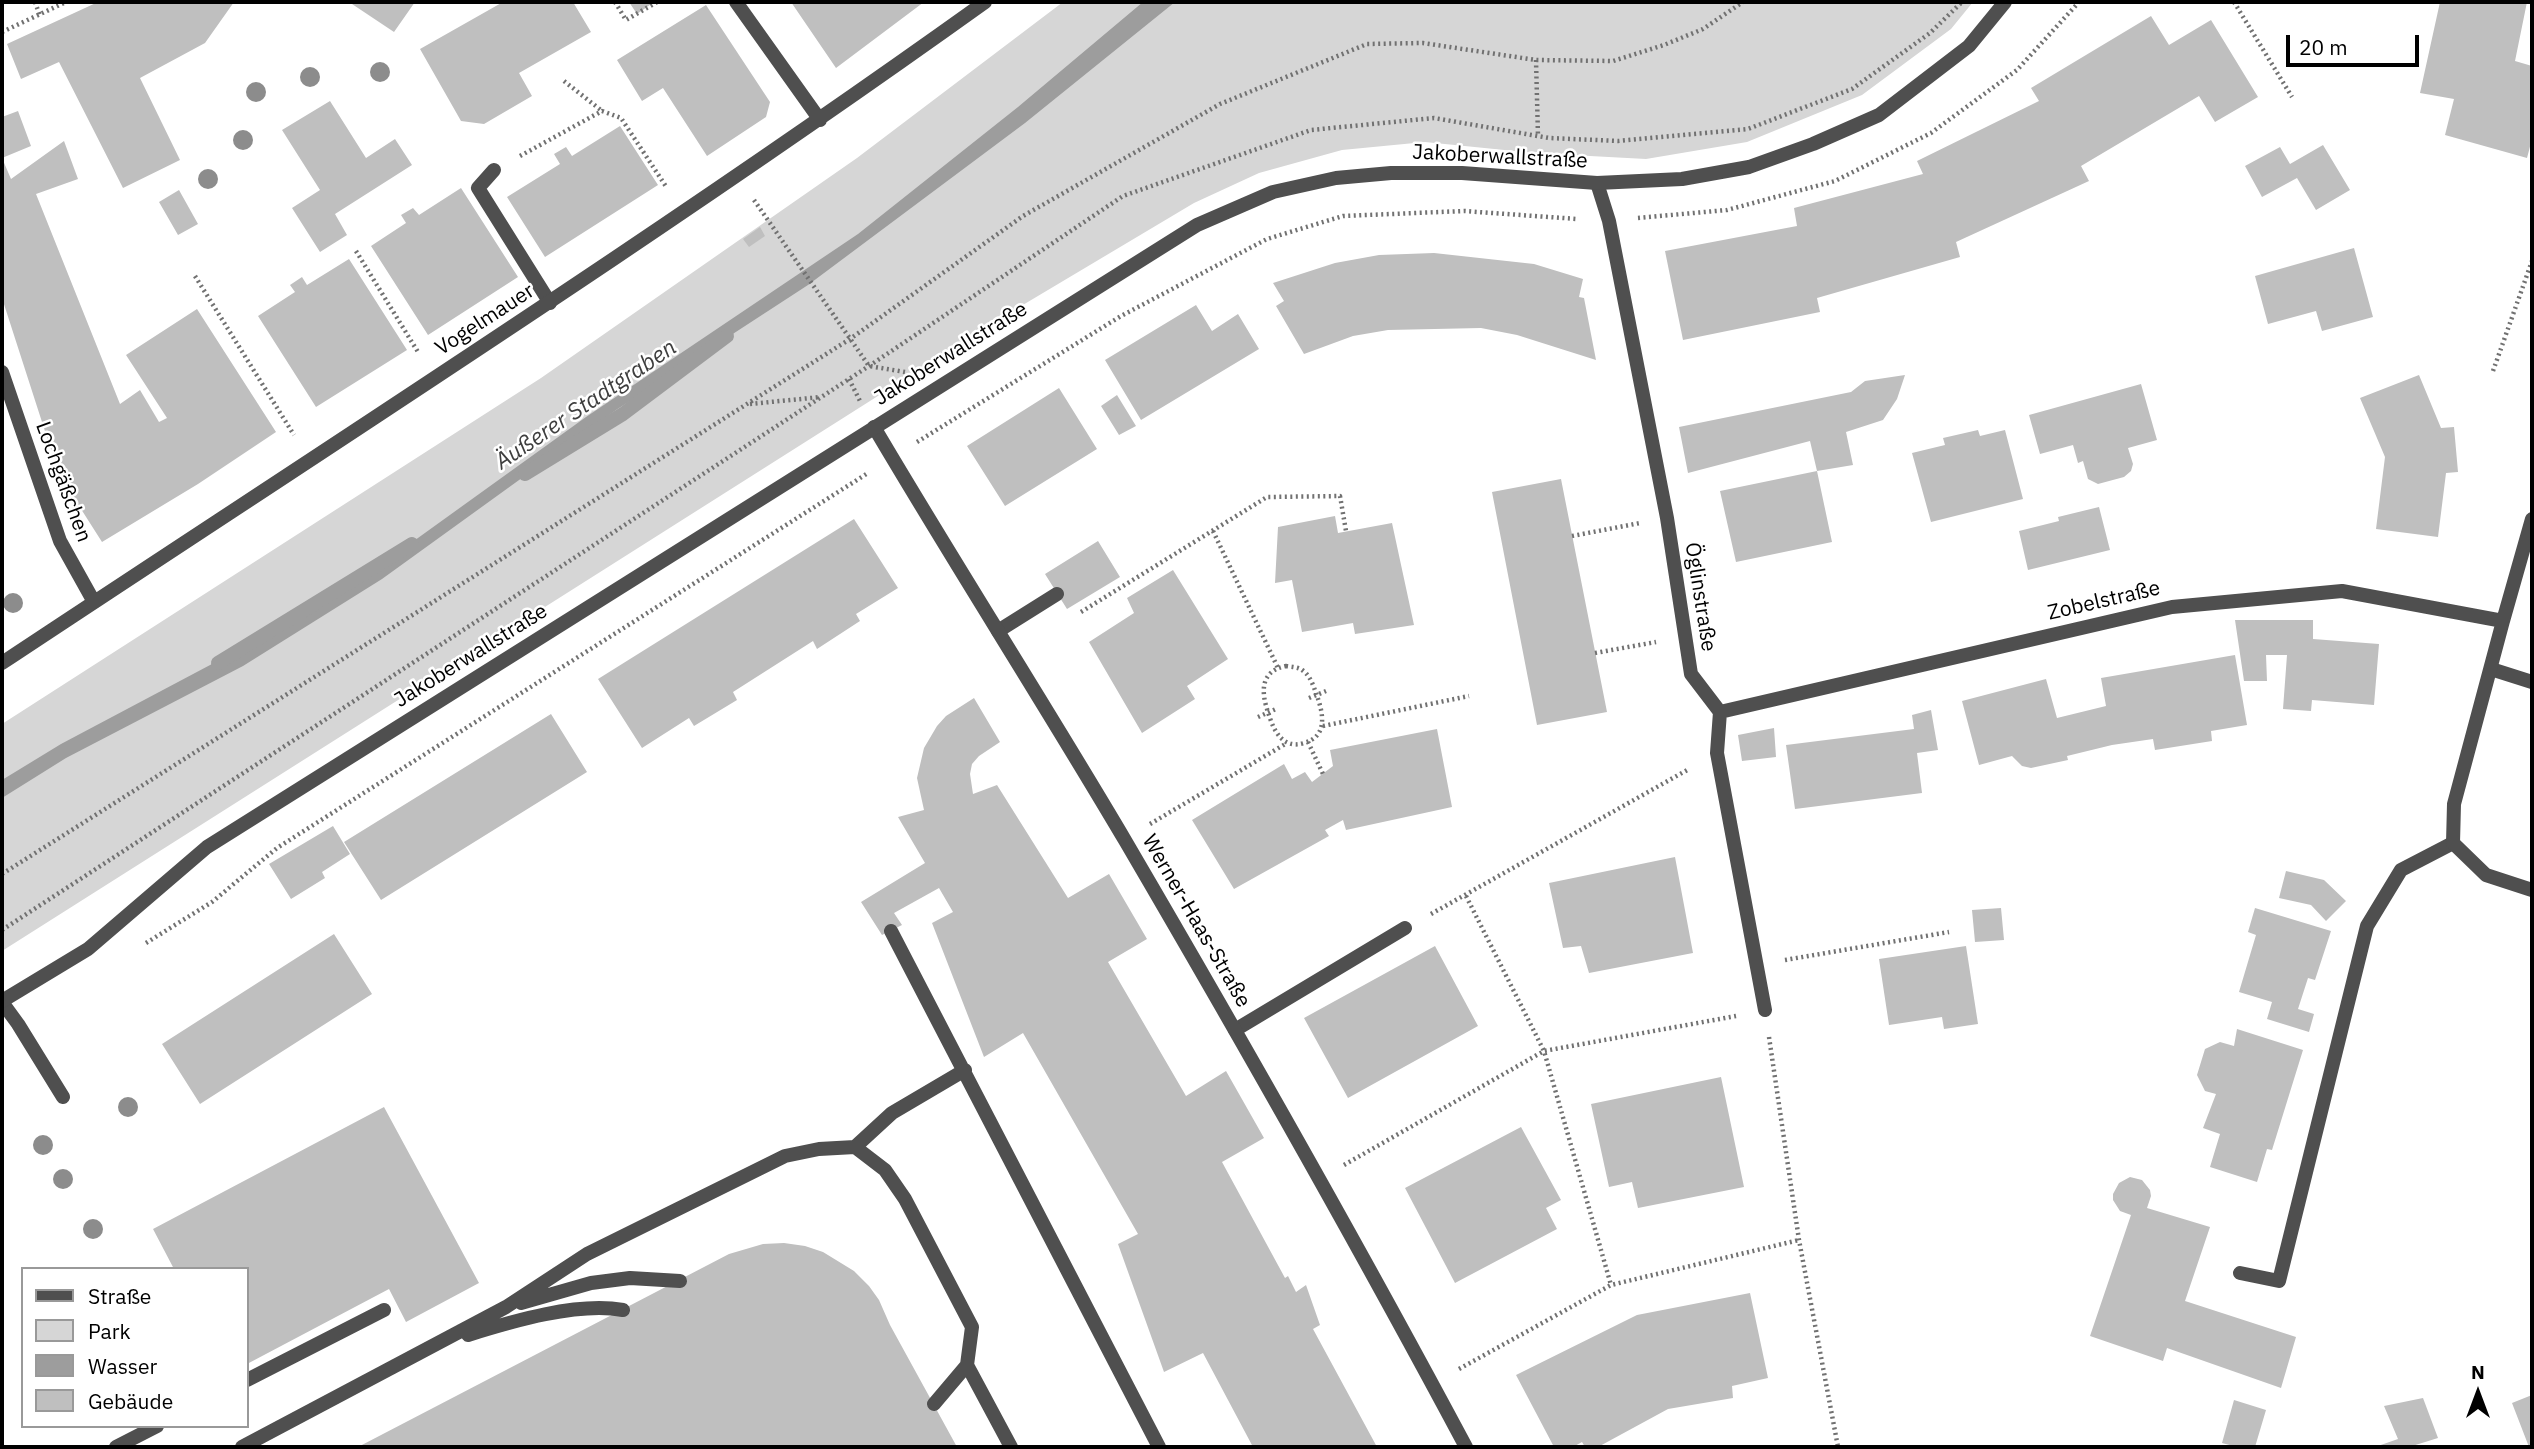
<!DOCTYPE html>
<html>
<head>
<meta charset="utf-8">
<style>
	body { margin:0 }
	#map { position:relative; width:2534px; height:1449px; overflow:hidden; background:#fff; font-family:"IBM Plex Sans",sans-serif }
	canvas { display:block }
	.frame { position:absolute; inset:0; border:4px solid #000; pointer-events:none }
	.legend { position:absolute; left:21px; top:1267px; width:228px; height:161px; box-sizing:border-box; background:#fff; border:2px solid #999; margin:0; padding:9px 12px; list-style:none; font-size:21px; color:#000 }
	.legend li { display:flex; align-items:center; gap:14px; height:35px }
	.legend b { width:35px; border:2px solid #999 }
	.north { position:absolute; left:2443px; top:1358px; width:70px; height:70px; -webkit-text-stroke:5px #fff; paint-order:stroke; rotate:0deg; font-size:19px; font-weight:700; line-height:28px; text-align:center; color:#000 }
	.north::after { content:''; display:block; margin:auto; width:24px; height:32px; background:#000; clip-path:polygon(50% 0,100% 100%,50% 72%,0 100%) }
	.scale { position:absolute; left:2286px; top:35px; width:133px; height:32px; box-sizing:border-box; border:4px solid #000; border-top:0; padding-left:9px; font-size:21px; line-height:24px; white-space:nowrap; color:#000; -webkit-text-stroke:5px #fff; paint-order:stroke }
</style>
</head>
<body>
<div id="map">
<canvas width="2534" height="1449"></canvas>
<div class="frame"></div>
<ul class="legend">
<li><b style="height:9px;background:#4f4f4f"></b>Straße</li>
<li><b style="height:19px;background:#d6d6d6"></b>Park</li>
<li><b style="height:19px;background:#9d9d9d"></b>Wasser</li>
<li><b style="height:19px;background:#bfbfbf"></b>Gebäude</li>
</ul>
<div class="north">N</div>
<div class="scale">20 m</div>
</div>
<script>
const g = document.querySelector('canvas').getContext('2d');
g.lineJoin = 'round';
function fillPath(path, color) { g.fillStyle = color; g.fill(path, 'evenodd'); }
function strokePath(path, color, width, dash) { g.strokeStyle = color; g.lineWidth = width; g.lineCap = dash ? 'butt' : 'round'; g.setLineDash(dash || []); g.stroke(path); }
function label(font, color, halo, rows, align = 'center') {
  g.font = font + ' "IBM Plex Sans",sans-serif'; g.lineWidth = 5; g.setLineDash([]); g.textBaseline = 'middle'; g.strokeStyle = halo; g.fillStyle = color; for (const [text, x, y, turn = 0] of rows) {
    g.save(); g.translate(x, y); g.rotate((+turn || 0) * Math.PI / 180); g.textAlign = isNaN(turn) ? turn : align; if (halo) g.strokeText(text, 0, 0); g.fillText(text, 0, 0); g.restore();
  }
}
fillPath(new Path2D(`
	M1063 2H1973L1951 29 1862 95 1747 142 1646 159 1534 153 1425 142 1342 150 1259 173 1194 203 1001 318 2 951V724L541 378 857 158Z`), '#d6d6d6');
fillPath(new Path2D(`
	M1143 2H1175L1025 123 808 285 616 410 382 579 243 666 66 758 2 798V780L61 744 295 620 386 561 586 417 858 234 1018 107Z`), '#9d9d9d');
strokePath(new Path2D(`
	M525 474 623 414 727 336
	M218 663 412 544`), '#9d9d9d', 14);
fillPath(new Path2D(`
	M98 2H234L205 43 140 78 180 160 123 188 59 62 21 79 7 44Z
	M349 2H415L394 32Z
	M503 2H573L591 32 519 73 532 96 484 124 461 121 420 49Z
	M629 2H654L637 14Z
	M791 2H924L836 68Z
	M2440 2H2527L2515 61 2532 66V139L2527 158 2445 135 2454 99 2420 93Z
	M706 5 770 102 766 117 707 156 663 88 642 101 617 60Z
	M2151 16 2169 45 2211 20 2258 97 2215 122 2199 96 2081 166 2089 181 1956 242 1960 257 1817 298 1820 312 1683 340 1665 251 1797 226 1794 208 1923 174 1917 161 2039 101 2031 88Z
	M330 101 366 158 395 139 412 165 335 214 347 235 320 252 292 208 320 190 282 130Z
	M18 111 31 146 2 158 11 179 64 141 78 179 36 194 120 404 140 390 159 422 167 418 126 355 197 309 276 432 198 484 102 542 74 498 52 453 2 298V117Z
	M620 126 658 185 545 257 507 197 560 164 554 154 566 147 572 156Z
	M2323 145 2350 190 2316 210 2297 178 2262 197 2245 166 2280 147 2290 164Z
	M461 188 518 277 428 335 371 246 406 223 401 215 413 208 419 215Z
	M179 190 198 224 178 235 159 202Z
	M760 227 765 236 749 247 743 239Z
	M2354 248 2373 317 2322 331 2316 311 2268 324 2255 276Z
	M1434 253 1534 264 1583 279 1579 297 1584 298 1596 360 1517 335 1481 328 1388 330 1353 336 1304 354 1276 306 1284 301 1273 283 1335 263 1379 255Z
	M349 259 407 350 316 407 258 316 295 292 290 285 302 277 307 285Z
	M1196 305 1212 331 1238 314 1259 349 1141 420 1105 360Z
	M1905 375 1897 399 1883 420 1846 432 1853 465 1817 471 1810 441 1688 473 1679 427 1851 392 1865 381Z
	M2419 375 2441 428 2454 427 2458 472 2446 473 2438 537 2376 529 2385 457 2360 398Z
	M2141 384 2157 440 2128 448 2133 464 2131 471 2124 477 2098 484 2088 479 2083 461 2078 463 2073 445 2040 454 2029 415Z
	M1059 388 1097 449 1005 506 967 446Z
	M1117 395 1136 426 1119 435 1101 406Z
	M1978 430 1980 436 2005 430 2023 499 1931 522 1912 453 1945 445 1943 438Z
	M1817 471 1832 542 1736 562 1720 491Z
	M1561 479 1607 712 1537 725 1492 492Z
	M2099 507 2110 550 2028 570 2019 531 2059 521 2058 517Z
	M1335 516 1338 533 1392 523 1414 625 1355 634 1353 623 1302 632 1292 580 1275 583 1278 527Z
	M854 519 898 588 856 614 860 621 817 649 813 641 733 692 737 700 694 726 689 718 642 748 598 679Z
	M1098 541 1120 577 1067 609 1045 574Z
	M1173 570 1228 659 1187 686 1195 699 1142 733 1089 642 1134 613 1127 598Z
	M2235 620H2313V639L2379 644 2374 705 2312 700 2311 711 2283 709 2287 655H2266L2267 681H2244Z
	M2235 655 2247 725 2211 731 2212 741 2155 750 2153 739 2112 745 2067 756 2068 760 2031 768 2022 766 2012 756 1979 765 1962 701 2046 679 2057 718 2106 706 2101 678Z
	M974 698 1000 742 979 756 972 764 970 774 973 794 997 785 1068 898 1109 874 1147 939 1108 962 1186 1096 1226 1071 1264 1138 1222 1162 1285 1278 1288 1276 1296 1292 1306 1285 1320 1325 1313 1329 1377 1447H1253L1203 1353 1164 1372 1118 1244 1138 1234 1023 1033 984 1057 932 923 953 912 939 888 894 913 902 925 882 935 861 902 925 863 898 817 924 810 917 778 924 748 937 726 946 716Z
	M1931 710 1938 750 1917 753 1922 793 1795 809 1786 745 1914 729 1912 715Z
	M551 714 587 772 381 900 344 842Z
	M1774 728 1776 757 1742 761 1738 735Z
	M1437 729 1452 807 1346 830 1343 820 1325 830 1329 836 1234 889 1192 820 1284 764 1292 779 1305 772 1312 782 1333 766 1330 750Z
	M333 826 350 854 322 872 325 878 291 899 269 864Z
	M1675 857 1693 953 1589 973 1581 946 1563 948 1549 883Z
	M2286 871 2324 880 2346 901 2326 921 2311 905 2279 898Z
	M2001 908 2004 940 1975 942 1972 910Z
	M2255 908 2331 931 2315 980 2308 978 2298 1009 2314 1014 2309 1032 2267 1019 2272 1002 2239 992 2256 935 2248 932Z
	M334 934 372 994 200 1104 162 1044Z
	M1435 946 1478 1026 1348 1098 1304 1018Z
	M1966 946 1978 1024 1944 1029 1942 1017 1889 1025 1879 959Z
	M2237 1029 2303 1050 2272 1150 2267 1149 2257 1182 2210 1167 2220 1134 2203 1128 2216 1094 2205 1091 2197 1075 2205 1049 2220 1042 2234 1046Z
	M1721 1077 1744 1187 1638 1208 1632 1182 1609 1187 1591 1104Z
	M384 1107 479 1283 406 1322 389 1289 247 1364V1269H174L153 1229Z
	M1521 1127 1561 1200 1546 1208 1557 1229 1455 1283 1405 1188Z
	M2130 1177 2142 1180 2150 1190 2151 1196 2147 1208 2210 1227 2185 1301 2296 1337 2281 1388 2167 1348 2163 1361 2090 1336 2131 1215 2120 1211 2113 1200V1194L2119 1183Z
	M784 1243 805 1246 823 1252 854 1271 869 1286 879 1300 890 1325 957 1447H358L729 1254 763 1244Z
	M1750 1293 1768 1378 1732 1386 1733 1398 1668 1409 1598 1447H1585L1582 1442 1573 1447H1554L1516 1375 1637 1315Z
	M2532 1395V1447H2529L2512 1403Z
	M2423 1398 2438 1438 2409 1447H2375L2398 1439 2384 1406Z
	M2234 1400 2266 1410 2255 1447H2237L2222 1443Z`), '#bfbfbf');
strokePath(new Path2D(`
	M35 2 40 16
	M615 2 626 20 657 2
	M2234 2 2292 97
	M2 32 66 2
	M1536 60 1538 136
	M564 81 602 111
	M520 156 602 111 621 118 667 188
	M754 200 869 366 905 372
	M1638 218 1727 210 1835 181 1931 133 2017 70 2079 2
	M356 251 418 352
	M195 276 294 435
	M2493 371 2532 261
	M849 379 860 401
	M750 404 821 397
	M917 442 1121 316 1267 239 1343 216 1464 211 1577 219
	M1213 531 1278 668
	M1572 536 1640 523
	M1081 612 1267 497 1340 496 1346 531
	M1595 653 1656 642
	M1286 666C1292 667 1298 667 1302 670 1310 675 1313 685 1316 693 1323 712 1329 736 1304 743 1282 750 1273 729 1268 712 1261 692 1260 671 1286 666Z
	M1309 698 1326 691
	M1258 717 1276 709
	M1323 726 1469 696
	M1308 742 1323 774
	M1150 824 1287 743
	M2 874 850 339 1023 216 1220 104 1367 44 1423 43 1536 60 1613 61 1664 45 1703 29 1743 2
	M1466 896 1544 1051 1611 1285
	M1431 914 1689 769
	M2 930 869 366 1123 196 1311 130 1434 118 1549 138 1618 141 1748 129 1852 89 1930 33 1962 2
	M146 943 212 902 277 848 868 473
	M1785 960 1949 932
	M1769 1037 1799 1240 1838 1447
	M1344 1165 1544 1051 1736 1016
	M1459 1369 1611 1285 1799 1240`), '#717171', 4.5, [2, 3.5]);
strokePath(new Path2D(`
	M494 170 478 188 550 303
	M998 631 1057 594
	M2491 669 2532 682
	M891 931 1159 1447
	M2 1002 18 1024 63 1097
	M1235 1030 1405 928
	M855 1147 892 1113 965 1070
	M2240 1273 2279 1281 2367 926 2401 870 2453 843
	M521 1303 591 1283 630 1278 680 1281
	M468 1335C513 1321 577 1302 623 1310
	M967 1365 1011 1447
	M247 1380 384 1310
	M116 1447 157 1426
	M242 1447 506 1307 587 1254 785 1156 819 1149 855 1147 885 1170 905 1199 972 1327 967 1365 934 1404`), '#4f4f4f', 14);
strokePath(new Path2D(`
	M736 2 820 120
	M1597 183 1609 221 1667 518 1691 674 1720 712 1717 753 1765 1010
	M2 372 60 541 94 602
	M874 427C956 566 1044 703 1126 842 1243 1042 1357 1243 1466 1447
	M2503 621 2532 519
	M2 663C331 445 664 232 985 2
	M1720 712 2172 607 2342 591 2503 621 2454 804 2453 843 2486 875 2532 890`), '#4f4f4f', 14);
strokePath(new Path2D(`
	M2 1001 88 949 207 847 1197 225 1273 192 1336 178 1391 173H1462L1597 183 1682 179 1749 167 1813 144 1879 115 1969 46 2005 2`), '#4f4f4f', 14);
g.fillStyle = '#8c8c8c';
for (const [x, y] of [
	[380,72],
	[310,77],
	[256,92],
	[243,140],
	[208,179],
	[13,603],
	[128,1107],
	[43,1145],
	[63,1179],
	[93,1229]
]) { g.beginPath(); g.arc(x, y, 10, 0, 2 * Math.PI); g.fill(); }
label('21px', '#000', '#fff', [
	["Jakoberwallstraße",1500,157,3],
	["Vogelmauer",485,320,-33],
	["Jakoberwallstraße",951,354,-32],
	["Lochgäßchen",63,482,70],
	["Öglinstraße",1700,597,81],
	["Zobelstraße",2104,601,-13],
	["Jakoberwallstraße",471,656,-32],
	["Werner-Haas-Straße",1196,921,60]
]);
label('italic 23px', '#3e3e3e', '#fff', [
	["Äußerer Stadtgraben",586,405,-34]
]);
</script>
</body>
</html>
